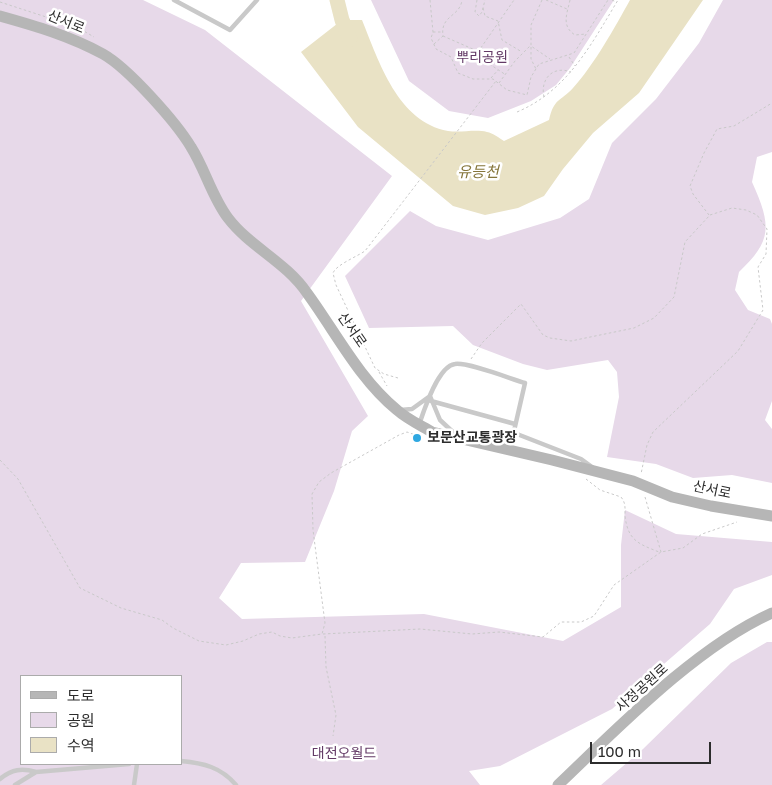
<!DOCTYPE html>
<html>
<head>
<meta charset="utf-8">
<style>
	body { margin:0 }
	#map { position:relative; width:772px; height:785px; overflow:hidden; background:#fff; font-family:"Golos Text","Noto Sans KR",sans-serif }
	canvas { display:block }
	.legend { position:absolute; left:20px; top:675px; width:162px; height:90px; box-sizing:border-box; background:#fff; border:1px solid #ababab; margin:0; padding:6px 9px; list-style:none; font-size:15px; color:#2c2c2c }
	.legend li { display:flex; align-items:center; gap:10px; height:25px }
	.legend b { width:25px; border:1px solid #ababab }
	.scale { position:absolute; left:590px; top:742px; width:121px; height:22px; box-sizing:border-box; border:2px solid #2c2c2c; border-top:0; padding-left:6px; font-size:15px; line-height:18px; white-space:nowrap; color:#2c2c2c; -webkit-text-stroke:4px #fff; paint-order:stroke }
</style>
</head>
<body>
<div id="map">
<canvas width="772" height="785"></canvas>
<ul class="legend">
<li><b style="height:6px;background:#b6b6b6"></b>도로</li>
<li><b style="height:14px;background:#e7d9e9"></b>공원</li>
<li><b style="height:14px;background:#e9e2c5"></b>수역</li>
</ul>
<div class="scale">100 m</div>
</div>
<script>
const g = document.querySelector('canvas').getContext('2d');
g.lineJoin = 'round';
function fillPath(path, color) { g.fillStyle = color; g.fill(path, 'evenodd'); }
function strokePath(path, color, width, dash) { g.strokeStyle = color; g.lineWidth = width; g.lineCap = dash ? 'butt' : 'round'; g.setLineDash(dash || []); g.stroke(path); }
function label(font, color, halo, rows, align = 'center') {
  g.font = font + ' "Golos Text","Noto Sans KR",sans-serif'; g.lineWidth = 5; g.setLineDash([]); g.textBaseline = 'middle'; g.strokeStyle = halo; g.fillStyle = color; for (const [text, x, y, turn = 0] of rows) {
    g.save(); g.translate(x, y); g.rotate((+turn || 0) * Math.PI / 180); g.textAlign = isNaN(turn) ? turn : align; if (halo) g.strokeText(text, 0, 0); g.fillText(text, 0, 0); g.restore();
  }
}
fillPath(new Path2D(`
	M0 0H143L205 30 392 176 301 301 368 416 352 431 334 491 305 562 241 563 219 598 242 619 424 614 563 641 621 607V545L625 510 676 534 772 542V575L734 589 710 624 612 709 500 766 469 771 480 785H0ZM21 676H181V764H21Z
	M371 0H614L570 68 556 85 531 101 488 118 449 111 409 81Z
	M723 0H772V152L757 157 752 182C772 226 772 241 739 272L735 290 748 310 770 319 772 324V401L765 420 772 429V483L732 475 693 478 656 464 607 457 619 397 617 372 608 360 547 370 523 364 473 345 453 326 369 328 345 276 410 211 436 226 488 240 560 218 589 199 612 143 656 99 699 43Z
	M767 642H772V785H601L643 749 731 663Z`), '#e7d9e9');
fillPath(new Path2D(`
	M630 0H703L639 93 593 133 563 169 544 196 518 208 485 215 453 206 358 127 301 52 342 20H362C379 62 398 122 448 131 461 133 475 129 487 132 493 133 499 138 504 141L549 120C554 98 560 102 573 88 594 65 615 27 630 0Z`), '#e9e2c5');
strokePath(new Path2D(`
	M337 0 342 20 350 39`), '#e9e2c5', 15);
strokePath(new Path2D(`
	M430 0 433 32 431 38 436 49 451 57 458 73 473 79H493L507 90 527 95 531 77 539 64 574 53 608 0
	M477 0 475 12 479 16 482 12 485 0
	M542 0 531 25V46L550 59
	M546 0 567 9
	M570 0C567 14 561 26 575 35L586 34
	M612 0 616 2
	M0 2 77 27 94 37
	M483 8 485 16 498 21 502 40 522 52
	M433 32H442
	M443 36 475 50 485 61 506 75
	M434 44 443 36C440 15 460 17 462 0
	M531 47V59L536 69
	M478 52 514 0
	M569 57 575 66
	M491 78 498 70
	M499 83 515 61 530 46
	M544 97C540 80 552 65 571 72
	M517 112C567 91 591 45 618 0
	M709 215 693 194 690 186 704 153 717 129 734 126 772 103
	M471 359 482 343 521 304 543 335 550 338 571 341 634 328 654 318 674 297 685 242 710 215 732 208 746 210 757 215 767 229 766 254 758 267 763 310 738 351 653 432 647 445 641 474
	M379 372 387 386
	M398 378 384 374 375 368 336 285 333 273C336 265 356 257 365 251L496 81
	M0 460 18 479 80 588 121 608 162 620 173 628 199 641 226 645 243 641 259 634 272 632 280 636 292 638 322 634 325 623 313 530 312 494 319 482 331 473 399 435 407 432 418 436
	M586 479 600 490 621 497C626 503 625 509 625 516 628 541 639 544 659 552
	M645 497 661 552
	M323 634 420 629 472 634 499 632 543 637 561 622H581L594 616 614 585 661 552 683 548 702 534 737 522
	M325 636 326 667 336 715 333 736`), '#c9c9c9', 1, [2.5, 2.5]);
strokePath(new Path2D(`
	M174 0 230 30 257 0
	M431 401 515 424
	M400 410 412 409 430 396 440 420 455 434
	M419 425C424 410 438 366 455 364 468 362 511 379 525 383L514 431 517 434 581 459 592 467
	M181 761C203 763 221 767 236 785
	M0 779C12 769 22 768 36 772
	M15 785 36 772 129 764
	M134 785 137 764`), '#c9c9c9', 4.5);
strokePath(new Path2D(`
	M0 16C36 26 70 36 103 54 128 68 176 122 191 147 205 169 212 197 228 218 250 247 286 262 307 293 335 331 359 379 397 410 407 419 420 425 432 432L552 460 633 481 672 497 711 506 772 516
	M558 785C618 728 696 647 772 613`), '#b6b6b6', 11);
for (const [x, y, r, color] of [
	[417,438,5,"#2fa8e1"]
]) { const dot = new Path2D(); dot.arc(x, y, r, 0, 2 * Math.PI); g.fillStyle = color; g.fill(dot); strokePath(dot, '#fff', 2); }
label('14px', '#2c2c2c', '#fff', [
	["산서로",66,22,22],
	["산서로",352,330,55],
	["산서로",712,490,12],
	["사정공원로",642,688,-42]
]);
label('14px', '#633a66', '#fff', [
	["뿌리공원",482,58],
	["대전오월드",344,754]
]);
label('bold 14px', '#2c2c2c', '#fff', [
	["보문산교통광장",427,438]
], 'left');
label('italic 15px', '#85753a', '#fff', [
	["유등천",478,172]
]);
</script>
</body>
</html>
